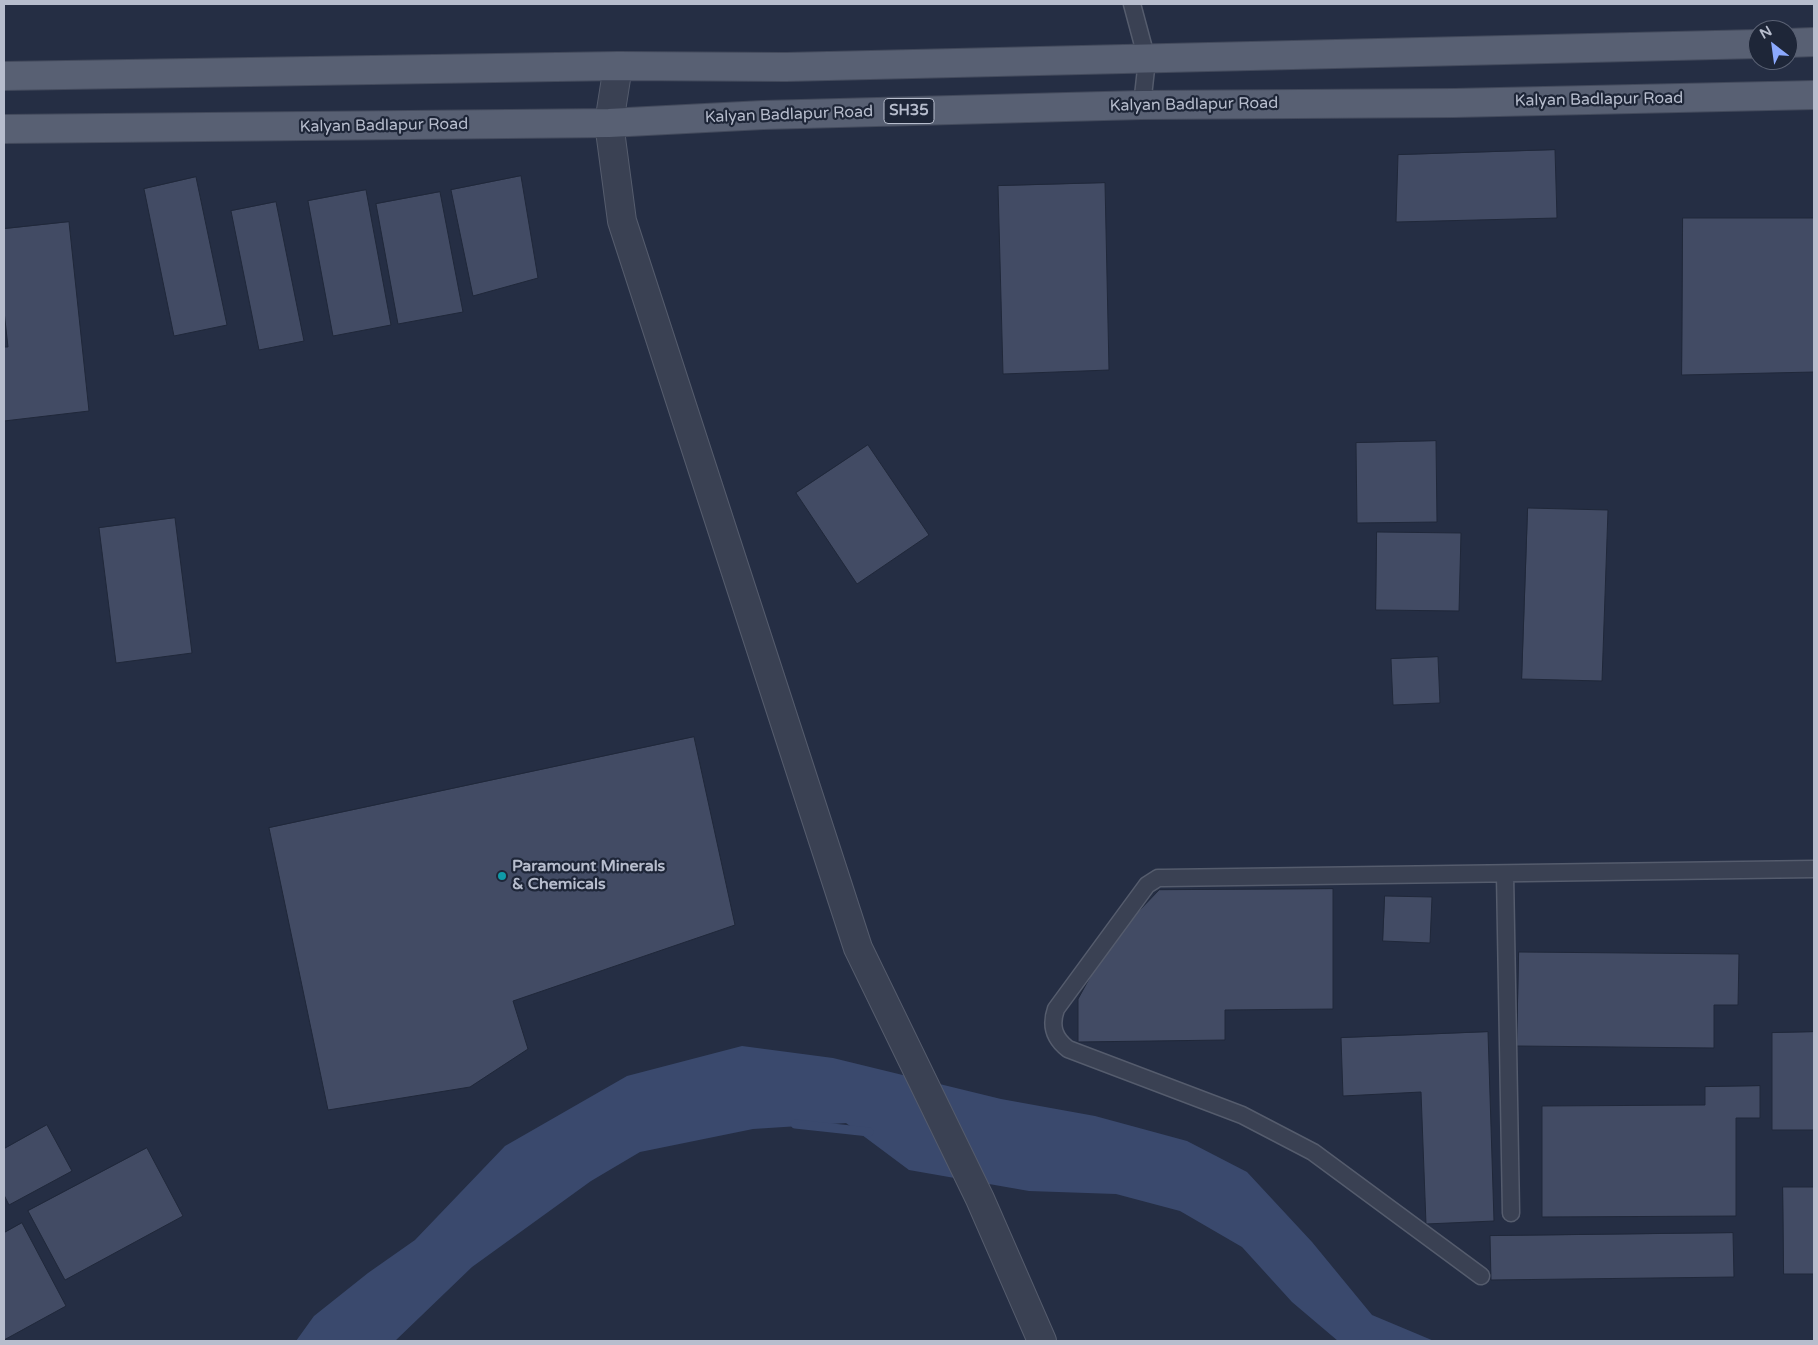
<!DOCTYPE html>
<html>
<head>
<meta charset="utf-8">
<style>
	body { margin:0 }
	#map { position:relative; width:1818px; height:1345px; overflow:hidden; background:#252e44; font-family:"Varela Round",sans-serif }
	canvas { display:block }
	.frame { position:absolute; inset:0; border:5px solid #b7bdcd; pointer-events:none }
	.north { position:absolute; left:1748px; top:20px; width:50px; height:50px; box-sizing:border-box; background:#1e2638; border:1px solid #5b6274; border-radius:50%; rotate:330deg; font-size:14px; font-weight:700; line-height:20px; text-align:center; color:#b7bdcd }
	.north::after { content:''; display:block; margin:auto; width:18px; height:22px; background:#8ca9fd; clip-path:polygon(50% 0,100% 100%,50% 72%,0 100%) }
</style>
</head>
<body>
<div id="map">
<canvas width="1818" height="1345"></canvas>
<div class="frame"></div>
<div class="north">N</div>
</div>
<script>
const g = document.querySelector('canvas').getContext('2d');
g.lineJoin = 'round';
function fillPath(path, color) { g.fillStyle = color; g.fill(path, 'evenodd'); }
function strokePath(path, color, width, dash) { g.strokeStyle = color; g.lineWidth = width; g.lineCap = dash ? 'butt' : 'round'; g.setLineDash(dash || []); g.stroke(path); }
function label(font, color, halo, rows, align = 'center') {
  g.font = font + ' "Varela Round",sans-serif'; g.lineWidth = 4.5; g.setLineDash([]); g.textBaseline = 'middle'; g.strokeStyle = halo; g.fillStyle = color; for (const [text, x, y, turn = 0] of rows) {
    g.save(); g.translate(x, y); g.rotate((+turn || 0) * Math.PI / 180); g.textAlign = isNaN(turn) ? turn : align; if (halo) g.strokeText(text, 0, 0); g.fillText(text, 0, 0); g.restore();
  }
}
fillPath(new Path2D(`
	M742 1046 833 1058 1001 1099 1095 1116 1187 1141 1247 1172 1312 1242 1372 1315 1434 1341H1338L1292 1302 1242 1247 1180 1211 1116 1194 1029 1191 909 1170 846 1123 753 1129 640 1152 591 1181 472 1267 395 1341H296L314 1316 368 1273 415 1240 505 1146 627 1076Z`), '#3a496d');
strokePath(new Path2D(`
	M795 1124 869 1132`), '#3a496d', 9);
const building = new Path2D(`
	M1555 150 1557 218 1396 222 1398 155Z
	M521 176 538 278 473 296 451 190Z
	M196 177 227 325 174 336 144 189Z
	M1105 183 1109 370 1003 374 998 186Z
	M366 190 391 325 333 336 308 201Z
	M440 192 463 312 398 324 376 204Z
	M276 202 304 341 259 350 231 211Z
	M1683 218H1814V372L1682 375Z
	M69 222 89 411 4 421V347H8L4 311V229Z
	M1436 441 1437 522 1357 523 1356 443Z
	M868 445 929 535 857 584 796 493Z
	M1528 508 1608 510 1602 681 1522 679Z
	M175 518 192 653 116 663 99 528Z
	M1377 532 1461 533 1459 611 1376 610Z
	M1438 657 1440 703 1393 705 1391 659Z
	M694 737 735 925 513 1001 528 1049 470 1087 328 1110 269 828Z
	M1333 889V1009L1225 1010V1040L1078 1042V999L1110 941 1159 890Z
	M1385 896 1432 897 1430 943 1383 941Z
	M1519 952 1739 954 1738 1005H1714V1048L1517 1046Z
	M1488 1032 1494 1221 1426 1224 1421 1092 1343 1096 1341 1038Z
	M1814 1032V1130H1772V1033Z
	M1760 1086V1118H1736V1216L1542 1217V1106L1705 1105V1087Z
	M47 1125 72 1171 9 1205 4 1195V1149Z
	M147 1148 183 1216 65 1280 28 1211Z
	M1783 1187H1814V1274H1784Z
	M22 1223 66 1306 4 1340V1233Z
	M1733 1233 1734 1277 1491 1280 1490 1236Z`);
fillPath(building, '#424b64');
strokePath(building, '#20283a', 1);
const service = new Path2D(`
	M1132 4 1147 60 1142 105
	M1505 874 1511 1213
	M1481 1276 1313 1152 1242 1115 1068 1049C1054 1038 1050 1026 1056 1009L1147 885 1158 878H1164L1814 869`);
const tertiary = new Path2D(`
	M618 66 609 123 622 221 858 948 980 1199 1042 1341`);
const primary = new Path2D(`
	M1788 43 1814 42
	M4 76 618 66 786 67 1758 44
	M4 129 609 123 763 115 1142 105 1454 103 1814 95`);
strokePath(service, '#555c6d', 19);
strokePath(tertiary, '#555c6d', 30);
strokePath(primary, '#434a5c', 30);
strokePath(service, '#3a4153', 16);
strokePath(tertiary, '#3a4153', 28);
strokePath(primary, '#586073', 28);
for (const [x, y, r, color] of [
	[502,876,5,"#0f9aa8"]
]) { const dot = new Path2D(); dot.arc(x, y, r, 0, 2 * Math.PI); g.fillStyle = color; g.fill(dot); strokePath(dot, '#1e2638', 2); }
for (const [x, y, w] of [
	[909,111,50]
]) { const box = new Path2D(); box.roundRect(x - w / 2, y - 12.5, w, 25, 4); g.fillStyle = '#1e2638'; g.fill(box); strokePath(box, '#b7bdcd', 1); }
label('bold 15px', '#b7bdcd', null, [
	["SH35",909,111]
]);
label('16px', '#b7bdcd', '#1e2638', [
	["Kalyan Badlapur Road",1599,100,-1],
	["Kalyan Badlapur Road",1194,105,-1],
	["Kalyan Badlapur Road",789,115,-2],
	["Kalyan Badlapur Road",384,126,-1]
]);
label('bold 16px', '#b7bdcd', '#1e2638', [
	["Paramount Minerals",512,867],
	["& Chemicals",512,885]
], 'left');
</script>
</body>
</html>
